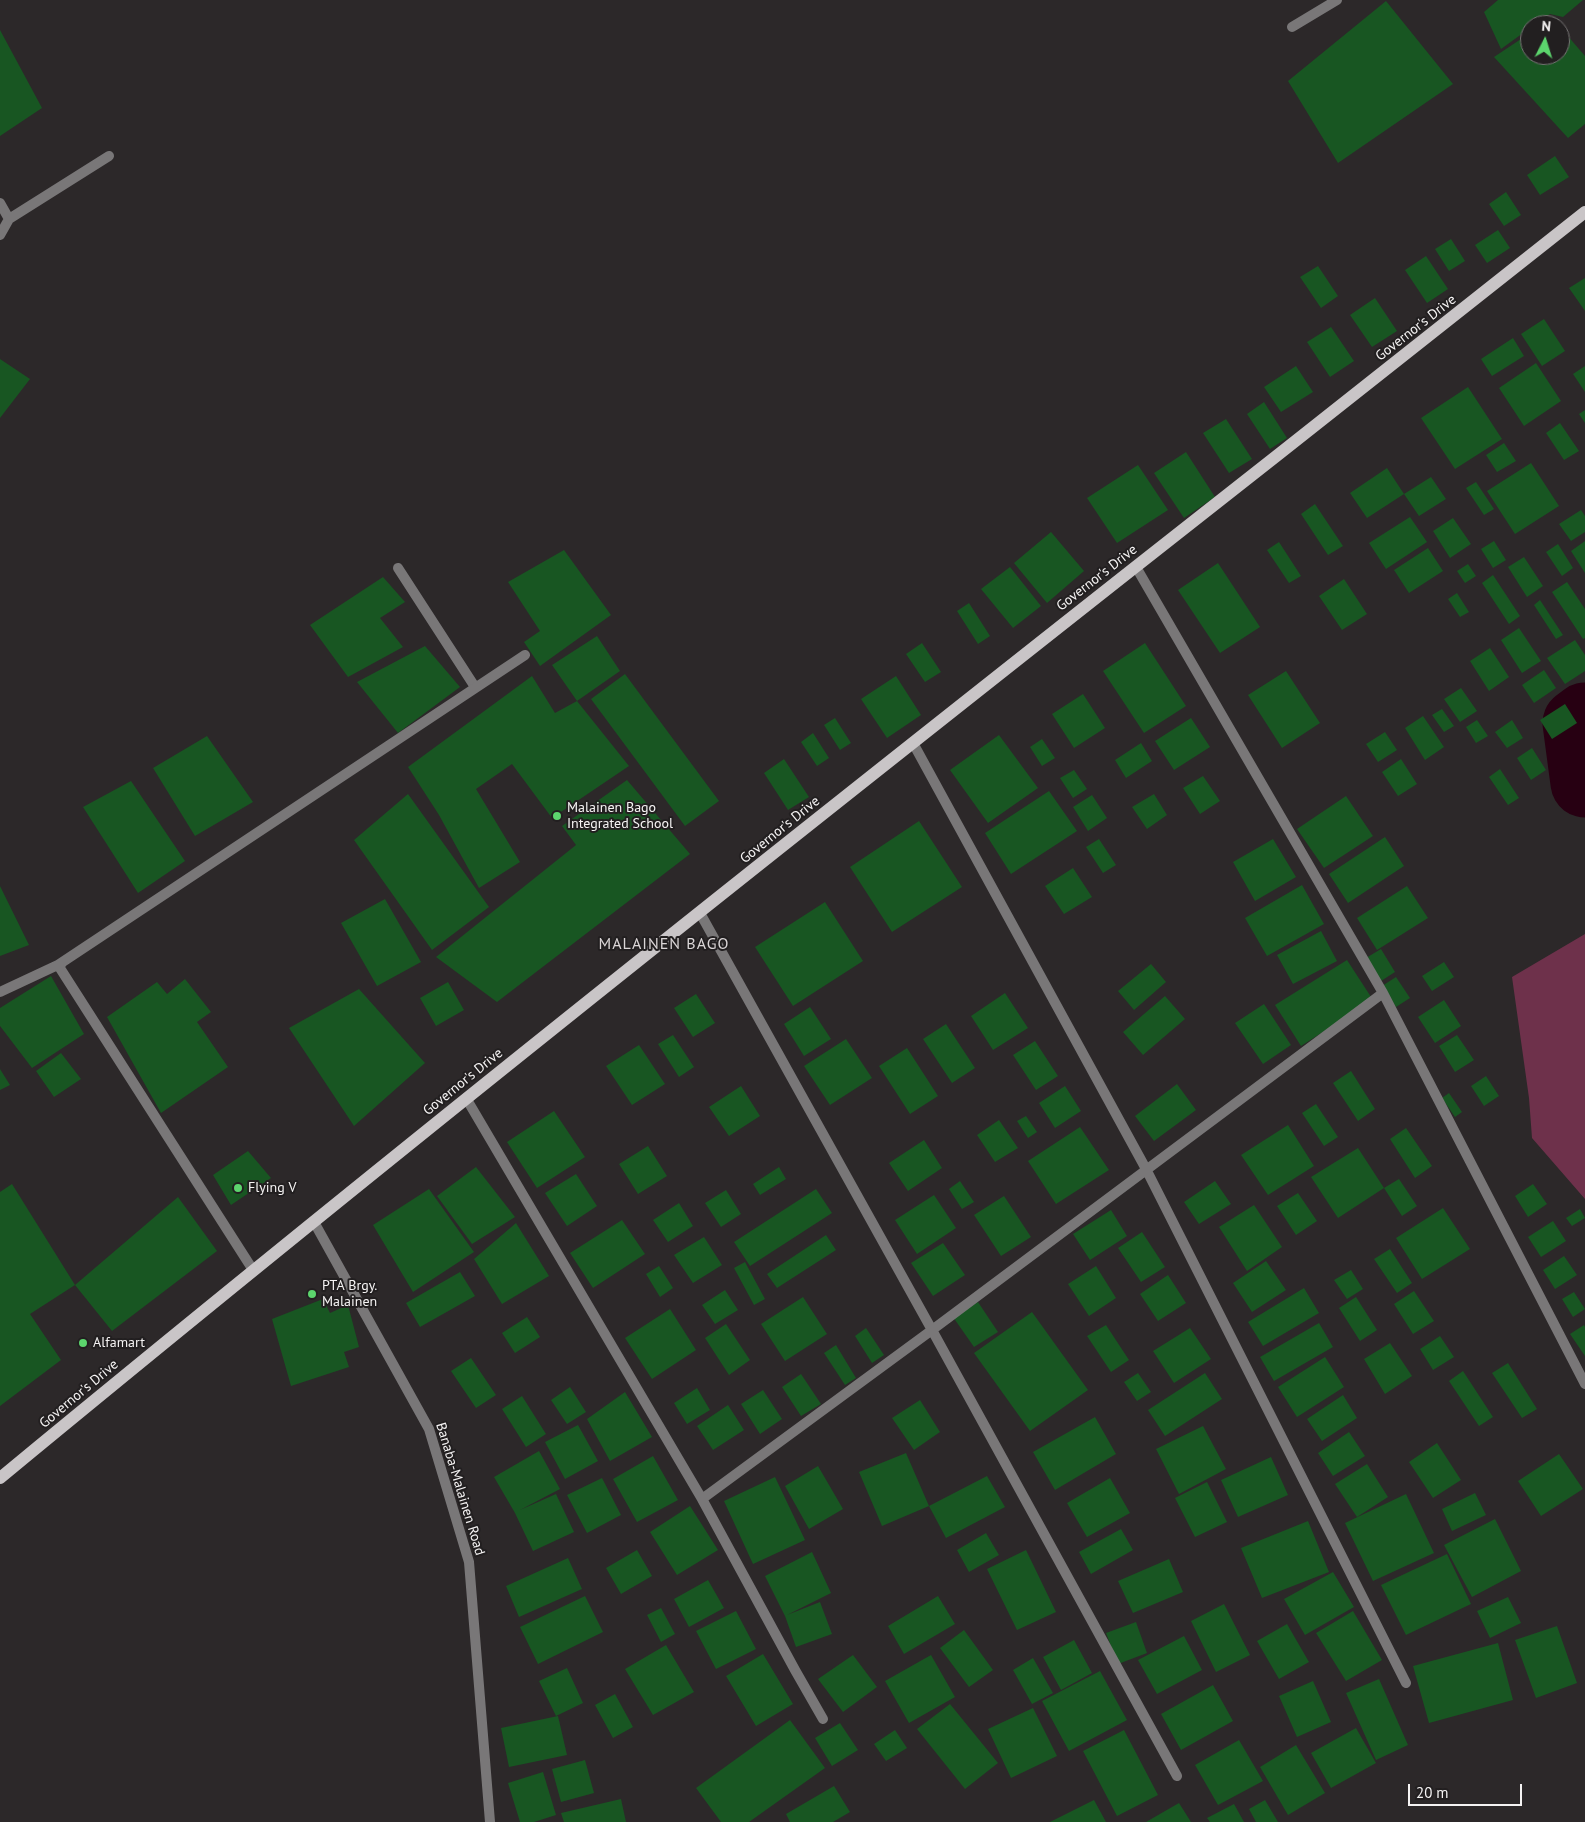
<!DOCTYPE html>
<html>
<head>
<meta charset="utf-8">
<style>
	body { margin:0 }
	#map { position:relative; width:1585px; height:1822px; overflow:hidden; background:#2c2829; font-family:"PT Sans",sans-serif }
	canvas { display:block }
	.north { position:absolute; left:1520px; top:15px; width:50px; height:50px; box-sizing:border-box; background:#221f20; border:1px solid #767474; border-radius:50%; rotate:5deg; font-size:14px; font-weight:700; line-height:20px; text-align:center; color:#f5f3f3 }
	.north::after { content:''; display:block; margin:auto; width:18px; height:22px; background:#5cd56d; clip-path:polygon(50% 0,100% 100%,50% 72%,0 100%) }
	.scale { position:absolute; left:1408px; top:1784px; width:114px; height:22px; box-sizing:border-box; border:2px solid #f5f3f3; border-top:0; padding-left:6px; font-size:15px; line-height:18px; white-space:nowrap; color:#f5f3f3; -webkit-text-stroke:4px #221f20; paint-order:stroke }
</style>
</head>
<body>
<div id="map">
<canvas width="1585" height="1822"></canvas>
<div class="north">N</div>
<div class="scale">20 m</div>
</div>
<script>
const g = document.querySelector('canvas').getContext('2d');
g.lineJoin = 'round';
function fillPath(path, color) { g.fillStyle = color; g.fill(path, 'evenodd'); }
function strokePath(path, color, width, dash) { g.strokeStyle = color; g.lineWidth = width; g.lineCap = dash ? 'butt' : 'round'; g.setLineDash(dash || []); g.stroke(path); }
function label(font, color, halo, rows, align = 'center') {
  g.font = font + ' "PT Sans",sans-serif'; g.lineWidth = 4; g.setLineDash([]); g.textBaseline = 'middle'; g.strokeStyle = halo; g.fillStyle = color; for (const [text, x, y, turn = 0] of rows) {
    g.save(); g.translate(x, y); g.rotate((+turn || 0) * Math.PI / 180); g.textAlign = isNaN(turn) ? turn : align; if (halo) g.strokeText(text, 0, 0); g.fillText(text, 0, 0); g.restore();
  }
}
fillPath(new Path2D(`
	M1585 934V1199L1532 1138 1529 1098 1512 977Z`), '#6e314b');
strokePath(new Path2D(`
	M1585 717 1577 723 1585 783`), '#270012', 69);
fillPath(new Path2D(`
	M1498 0H1583L1563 17 1550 14 1534 25H1530V28L1501 49 1484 12Z
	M1386 1 1453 84 1338 163 1288 81Z
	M1553 18 1558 25H1543Z
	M1560 27 1585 56V124L1568 138 1494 57 1530 33V55H1560Z
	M0 30 42 108 0 136Z
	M1555 156 1569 177 1540 195 1527 175Z
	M1506 192 1521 215 1504 226 1489 204Z
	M1498 230 1510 248 1487 263 1475 245Z
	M1451 239 1465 261 1449 271 1435 249Z
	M1426 256 1448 289 1427 303 1405 270Z
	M1318 266 1338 296 1321 308 1300 277Z
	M1585 278V311L1569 288Z
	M1375 298 1397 331 1372 347 1350 315Z
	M1544 319 1565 351 1542 366 1521 334Z
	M1331 327 1354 361 1330 377 1307 342Z
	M1513 338 1524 356 1492 376 1481 359Z
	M0 359 30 379 0 418Z
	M1536 363 1561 401 1524 426 1499 388Z
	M1296 366 1313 392 1281 412 1264 387Z
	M1585 366V392L1573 374Z
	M1468 387 1502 439 1455 469 1421 418Z
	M1264 402 1287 438 1270 449 1247 414Z
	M1585 410V423L1579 414Z
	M1226 419 1252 459 1229 473 1203 433Z
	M1560 423 1579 451 1564 460 1546 433Z
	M1504 443 1516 461 1497 472 1486 455Z
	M1186 452 1215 497 1184 518 1154 473Z
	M1531 463 1559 506 1515 534 1487 491Z
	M1138 465 1168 510 1117 543 1087 498Z
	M1387 468 1404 494 1367 518 1350 493Z
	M1431 477 1446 499 1419 516 1404 494Z
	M1476 482 1494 509 1484 515 1466 488Z
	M1315 504 1343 546 1328 555 1301 514Z
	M1581 510 1585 516V532L1571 541 1559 524Z
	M1410 517 1427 542 1386 569 1369 543Z
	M1453 518 1471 544 1450 558 1433 531Z
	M1051 532 1084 571 1047 603 1014 563Z
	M1494 541 1506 560 1493 568 1481 549Z
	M1585 541V573L1571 551Z
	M1279 542 1301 576 1289 583 1267 550Z
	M1558 544 1573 568 1562 576 1546 552Z
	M1428 548 1443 571 1409 593 1394 570Z
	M564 550 611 615 540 666 524 642 540 631 508 582Z
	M1524 557 1543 586 1527 597 1508 567Z
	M1218 563 1260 627 1220 653 1178 590Z
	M1468 564 1476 576 1465 583 1457 571Z
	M1010 567 1041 606 1013 628 981 589Z
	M1493 575 1520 616 1509 624 1482 583Z
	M383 577 405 602 380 618 403 647 348 677 310 625Z
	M1344 579 1367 614 1342 630 1319 596Z
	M1567 582 1585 609V638L1583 639 1552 592Z
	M1457 593 1469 612 1460 617 1448 599Z
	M1540 600 1563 635 1556 639 1534 605Z
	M969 603 990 636 978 644 957 611Z
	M1519 628 1541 661 1522 673 1501 640Z
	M597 636 620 671 577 701 552 665Z
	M1575 640 1585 655V671L1565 684 1547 658Z
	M922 643 941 672 925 682 906 654Z
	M1145 643 1186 706 1144 733 1103 671Z
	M425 646 460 687 398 733 357 682Z
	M1490 648 1509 677 1489 691 1470 661Z
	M1544 670 1556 688 1534 703 1522 685Z
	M1286 671 1320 723 1282 748 1248 695Z
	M625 674 719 801 685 826 591 699Z
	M532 676 555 713 577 701 629 766 552 818 512 764 476 789 520 862 479 888 439 815 408 767Z
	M896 676 921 715 887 738 861 699Z
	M1461 688 1477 711 1460 722 1444 699Z
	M1083 694 1105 728 1074 748 1052 714Z
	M1565 704 1577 723 1552 739 1540 720Z
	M1442 709 1454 726 1444 732 1432 715Z
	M1423 716 1444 747 1425 760 1405 728Z
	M835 718 851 743 840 750 824 725Z
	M1191 718 1210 747 1174 770 1155 741Z
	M1477 720 1488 736 1476 743 1466 727Z
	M1512 720 1523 738 1507 748 1495 732Z
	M1385 732 1397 750 1378 762 1366 744Z
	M813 733 829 758 817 766 801 742Z
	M999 735 1038 788 988 823 950 770Z
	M207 736 253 802 195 836 153 768Z
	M1042 739 1055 758 1042 766 1030 747Z
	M1141 743 1152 761 1126 778 1115 760Z
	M1532 748 1546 770 1531 780 1517 758Z
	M784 759 809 797 788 810 764 773Z
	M1401 759 1417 784 1398 796 1382 772Z
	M1500 769 1519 798 1508 805 1489 777Z
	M1074 770 1087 789 1073 798 1060 778Z
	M1203 776 1220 801 1200 814 1183 788Z
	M627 780 690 854 497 1002 436 957 576 845 562 826Z
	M131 781 185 861 138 893 83 807Z
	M1049 791 1077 831 1011 874 985 833Z
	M408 794 489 907 432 950 354 840Z
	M1154 794 1167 815 1147 829 1132 807Z
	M1092 795 1107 818 1088 831 1073 807Z
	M1346 796 1373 836 1324 868 1297 829Z
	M919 821 962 887 892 932 850 867Z
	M1385 837 1404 866 1348 903 1329 874Z
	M1099 839 1116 865 1103 873 1086 847Z
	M1273 839 1296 877 1255 901 1233 862Z
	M1073 868 1092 897 1064 914 1045 886Z
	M1302 885 1324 924 1267 956 1245 918Z
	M0 886 29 945 0 956Z
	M1407 886 1428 918 1377 950 1357 918Z
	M385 899 421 962 377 986 341 923Z
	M825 902 863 961 793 1006 755 947Z
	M1321 931 1337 961 1293 984 1277 955Z
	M1381 949 1395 972 1381 981 1366 958Z
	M1347 960 1373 1000 1301 1046 1275 1005Z
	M1444 962 1454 977 1432 991 1422 976Z
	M1151 964 1166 982 1134 1010 1118 991Z
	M51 976 84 1034 32 1068 0 1026V1008Z
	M1396 977 1410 998 1396 1007 1382 986Z
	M185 979 211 1012 197 1022 228 1067 161 1113 107 1017 157 982 167 994Z
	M448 982 464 1010 436 1026 420 998Z
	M359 989 425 1063 354 1126 289 1028Z
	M1005 993 1028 1028 993 1050 971 1016Z
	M696 994 715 1023 693 1037 674 1008Z
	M1165 996 1185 1019 1143 1055 1123 1032Z
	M1444 1000 1461 1026 1435 1043 1418 1017Z
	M1264 1004 1291 1045 1263 1064 1235 1023Z
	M810 1007 831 1039 804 1056 784 1024Z
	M946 1024 975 1068 952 1083 923 1039Z
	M673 1035 694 1067 679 1077 658 1044Z
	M1457 1035 1474 1060 1455 1072 1439 1046Z
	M846 1039 872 1078 830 1105 804 1066Z
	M1035 1041 1058 1076 1036 1090 1013 1055Z
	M639 1045 665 1084 632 1105 606 1066Z
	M907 1048 938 1096 910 1114 879 1066Z
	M61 1053 81 1079 54 1097 36 1071Z
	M0 1069 10 1085 0 1090Z
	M1351 1071 1375 1109 1358 1121 1333 1083Z
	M1486 1076 1499 1096 1484 1106 1471 1086Z
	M1177 1084 1196 1110 1154 1141 1135 1116Z
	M741 1086 760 1116 729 1136 709 1107Z
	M1065 1086 1081 1111 1055 1128 1039 1103Z
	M1449 1093 1462 1112 1455 1117 1442 1098Z
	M1316 1104 1338 1137 1324 1146 1302 1113Z
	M554 1111 585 1157 537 1188 507 1142Z
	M1026 1116 1037 1132 1028 1138 1017 1121Z
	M999 1120 1018 1148 995 1162 977 1135Z
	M1288 1125 1314 1166 1268 1195 1241 1155Z
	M1080 1127 1109 1170 1056 1204 1028 1161Z
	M1406 1128 1432 1166 1415 1178 1390 1139Z
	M924 1140 942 1168 908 1191 889 1163Z
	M648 1146 667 1176 638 1194 619 1164Z
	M1358 1148 1384 1188 1338 1218 1311 1177Z
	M248 1151 271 1178 231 1205 213 1175Z
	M476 1167 515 1217 472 1244 437 1196Z
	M779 1167 786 1179 760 1195 753 1184Z
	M576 1174 597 1206 567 1226 545 1193Z
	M1399 1179 1417 1206 1402 1216 1384 1188Z
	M960 1181 974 1202 962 1209 949 1189Z
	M1215 1181 1231 1204 1199 1224 1184 1202Z
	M12 1184 75 1285 178 1197 217 1251 112 1331 75 1285 30 1314 61 1360 0 1406V1192Z
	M1533 1184 1547 1204 1528 1217 1515 1196Z
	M429 1189 474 1252 413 1292 373 1225Z
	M816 1189 832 1213 750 1266 734 1242Z
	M726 1190 741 1214 721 1227 705 1203Z
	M1298 1193 1317 1221 1296 1235 1277 1206Z
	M934 1195 956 1228 917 1254 895 1220Z
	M1004 1196 1031 1237 1001 1256 974 1215Z
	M679 1203 693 1226 668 1242 653 1220Z
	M1254 1205 1282 1247 1247 1271 1219 1227Z
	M1443 1208 1470 1249 1422 1279 1396 1238Z
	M1580 1209 1585 1218 1572 1226 1566 1218Z
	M1111 1210 1127 1236 1090 1260 1073 1234Z
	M622 1220 645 1254 593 1288 570 1253Z
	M1553 1221 1566 1241 1541 1257 1528 1237Z
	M516 1223 549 1276 502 1304 474 1259Z
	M1142 1232 1165 1267 1141 1282 1118 1248Z
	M826 1235 836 1250 777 1288 767 1274Z
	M704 1237 722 1265 693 1283 674 1255Z
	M943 1243 965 1275 933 1296 911 1263Z
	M1390 1249 1412 1283 1397 1293 1374 1259Z
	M1564 1256 1577 1275 1555 1289 1543 1270Z
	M1266 1261 1286 1290 1252 1312 1233 1283Z
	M745 1262 765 1299 754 1305 734 1268Z
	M659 1266 673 1288 660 1297 646 1274Z
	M1096 1266 1116 1298 1089 1316 1068 1284Z
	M1351 1270 1363 1289 1347 1299 1334 1280Z
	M460 1272 475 1296 420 1327 406 1303Z
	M1168 1275 1186 1303 1158 1321 1140 1294Z
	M1304 1288 1319 1313 1263 1346 1248 1322Z
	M725 1290 738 1310 715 1324 702 1305Z
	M1414 1291 1434 1321 1413 1334 1394 1304Z
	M1574 1292 1585 1309 1573 1317 1562 1299Z
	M803 1297 827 1334 785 1361 761 1324Z
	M1356 1297 1377 1330 1360 1341 1339 1308Z
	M323 1299 330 1313 348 1305 359 1347 344 1352 349 1367 291 1386 272 1319Z
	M978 1302 998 1332 974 1347 953 1317Z
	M670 1309 696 1350 652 1379 625 1338Z
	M1032 1312 1088 1390 1030 1431 974 1353Z
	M527 1317 540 1337 515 1353 502 1333Z
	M1319 1323 1333 1347 1274 1381 1260 1357Z
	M726 1324 750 1360 729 1375 705 1338Z
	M1106 1325 1129 1360 1111 1372 1087 1336Z
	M1584 1325 1585 1327V1356L1570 1334Z
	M866 1328 884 1355 872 1363 855 1336Z
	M1190 1328 1211 1359 1174 1383 1153 1351Z
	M1440 1336 1454 1357 1433 1370 1420 1349Z
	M1390 1343 1412 1376 1385 1394 1364 1359Z
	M836 1345 856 1378 845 1385 824 1353Z
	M1325 1357 1344 1387 1297 1417 1278 1387Z
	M471 1358 496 1395 476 1408 451 1371Z
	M1508 1363 1537 1409 1522 1418 1492 1373Z
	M1463 1371 1493 1417 1479 1426 1449 1381Z
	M1138 1373 1151 1392 1137 1401 1124 1382Z
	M1205 1373 1222 1399 1165 1436 1148 1410Z
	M801 1374 821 1404 801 1416 782 1387Z
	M570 1387 586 1412 567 1424 551 1400Z
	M697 1388 710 1410 687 1424 674 1403Z
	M763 1390 782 1419 760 1434 741 1404Z
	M625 1392 652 1437 610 1461 587 1419Z
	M1343 1395 1357 1418 1322 1441 1307 1419Z
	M522 1396 546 1434 526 1447 502 1409Z
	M920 1400 940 1432 914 1450 892 1418Z
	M728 1405 744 1430 713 1450 697 1426Z
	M1095 1417 1116 1454 1055 1490 1033 1452Z
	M578 1425 598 1461 565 1479 545 1442Z
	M1203 1426 1226 1469 1179 1494 1156 1449Z
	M1349 1432 1365 1456 1333 1476 1318 1453Z
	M1437 1443 1461 1480 1433 1498 1409 1462Z
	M539 1451 560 1489 520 1510 556 1494 574 1532 533 1551 515 1513 494 1477Z
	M906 1453 929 1506 882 1526 859 1472Z
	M1559 1454 1583 1489 1541 1516 1518 1481Z
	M653 1456 678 1500 637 1522 613 1479Z
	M1271 1457 1288 1495 1238 1517 1221 1480Z
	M1367 1464 1388 1497 1357 1517 1335 1484Z
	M818 1466 843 1509 809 1529 785 1486Z
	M987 1476 1005 1507 946 1538 929 1506Z
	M775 1477 805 1540 753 1564 724 1501Z
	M602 1478 621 1515 587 1533 567 1495Z
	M1110 1478 1130 1513 1087 1537 1067 1503Z
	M1207 1482 1227 1522 1195 1537 1175 1498Z
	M1475 1493 1486 1515 1452 1531 1442 1509Z
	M1406 1494 1434 1553 1373 1581 1345 1523Z
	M690 1506 718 1550 677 1575 650 1532Z
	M1495 1519 1521 1571 1472 1597 1444 1545Z
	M1308 1521 1329 1572 1262 1598 1241 1548Z
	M1121 1529 1133 1550 1091 1574 1079 1552Z
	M986 1533 999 1555 969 1572 957 1550Z
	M637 1550 652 1576 621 1594 606 1568Z
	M1026 1550 1056 1612 1017 1630 987 1569Z
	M812 1552 831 1593 787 1615 820 1602 832 1634 796 1647 785 1616 765 1576Z
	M1447 1554 1471 1604 1406 1635 1381 1585Z
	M568 1558 582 1589 519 1617 506 1586Z
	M1169 1559 1183 1592 1133 1613 1118 1581Z
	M1333 1572 1354 1607 1305 1635 1284 1599Z
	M708 1580 724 1608 689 1627 674 1599Z
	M585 1596 603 1632 538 1664 520 1627Z
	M938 1596 955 1624 904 1654 888 1626Z
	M1508 1597 1521 1623 1490 1638 1477 1611Z
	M1224 1604 1250 1655 1216 1672 1191 1621Z
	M661 1608 675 1634 661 1642 647 1615Z
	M736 1611 756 1649 716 1669 696 1631Z
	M1353 1611 1382 1660 1346 1681 1316 1633Z
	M1136 1622 1147 1653 1118 1664 1106 1633Z
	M1287 1624 1309 1662 1279 1679 1257 1641Z
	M1557 1626 1577 1683 1536 1698 1515 1640Z
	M964 1630 993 1670 969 1687 940 1648Z
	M1184 1636 1202 1670 1157 1694 1138 1660Z
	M1074 1640 1092 1673 1061 1690 1043 1657Z
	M1498 1643 1513 1700 1429 1723 1413 1666Z
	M666 1645 694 1692 653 1715 625 1669Z
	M763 1654 793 1704 756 1726 726 1676Z
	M853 1655 877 1687 843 1712 818 1679Z
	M931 1655 955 1697 909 1723 885 1681Z
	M1033 1658 1053 1693 1032 1704 1013 1670Z
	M567 1668 583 1703 556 1716 539 1681Z
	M1100 1671 1127 1720 1069 1751 1042 1701Z
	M1379 1679 1408 1745 1376 1760 1346 1693Z
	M1313 1681 1331 1722 1297 1737 1279 1696Z
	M1213 1685 1233 1721 1181 1750 1161 1714Z
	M615 1694 633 1727 613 1738 595 1705Z
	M950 1704 998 1763 965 1789 917 1729Z
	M1033 1708 1057 1756 1011 1778 988 1729Z
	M558 1716 567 1755 509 1767 501 1728Z
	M790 1720 825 1768 749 1822H721L696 1788Z
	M840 1723 858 1750 832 1766 815 1738Z
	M1356 1728 1376 1763 1331 1788 1311 1753Z
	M895 1730 907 1748 886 1761 874 1744Z
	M1124 1730 1158 1795 1117 1816 1083 1751Z
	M1239 1740 1263 1781 1218 1805 1195 1765Z
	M1296 1745 1325 1793 1288 1815 1260 1767Z
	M585 1760 594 1793 561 1802 552 1769Z
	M543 1772 556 1815 534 1822H520L508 1783Z
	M834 1786 850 1812 833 1822H790L786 1814Z
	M621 1799 626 1822H564L561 1813Z
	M1094 1800 1106 1822H1050Z
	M1265 1800 1278 1822H1256L1249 1809Z
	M1179 1803 1191 1822H1146Z
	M1234 1804 1244 1822H1210L1207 1818Z`), '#185622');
strokePath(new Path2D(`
	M398 568 475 687`), '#797778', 10);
strokePath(new Path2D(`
	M1292 27 1337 0
	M0 203 9 219
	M0 235 9 219 109 156
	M1136 567 1383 993 1585 1384
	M913 743 1146 1169 1406 1683
	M700 913 932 1330 1177 1776
	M0 992 62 963
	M466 1098 702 1499 795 1670 823 1719
	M253 1270 58 965 525 655
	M702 1499 932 1330 1383 993`), '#797778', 10);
strokePath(new Path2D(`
	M314 1222 429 1429 469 1562 490 1822`), '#797778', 10);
strokePath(new Path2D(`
	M0 1478C372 1171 750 871 1129 572 1281 452 1434 333 1585 212`), '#c9c5c7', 12);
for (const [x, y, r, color] of [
	[557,816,5,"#5cd56d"],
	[238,1188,5,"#5cd56d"],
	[312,1294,5,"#5cd56d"],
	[83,1343,5,"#5cd56d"]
]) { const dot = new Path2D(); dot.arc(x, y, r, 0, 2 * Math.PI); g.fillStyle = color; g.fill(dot); strokePath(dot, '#221f20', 2); }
label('14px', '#f5f3f3', '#221f20', [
	["Governor's Drive",1416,328,-38],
	["Governor's Drive",1097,578,-38],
	["Governor's Drive",780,830,-39],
	["Governor's Drive",463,1082,-39],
	["Governor's Drive",79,1394,-40],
	["Banaba-Malainen Road",460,1489,73]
]);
label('14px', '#f5f3f3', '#221f20', [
	["Malainen Bago",567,808],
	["Integrated School",567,824],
	["Flying V",248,1188],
	["PTA Brgy.",322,1286],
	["Malainen",322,1302],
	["Alfamart",93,1343]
], 'left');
g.letterSpacing = '1px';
label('16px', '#dad5d6', '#221f20', [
	["MALAINEN BAGO",664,944]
]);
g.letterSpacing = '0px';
</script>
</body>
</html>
